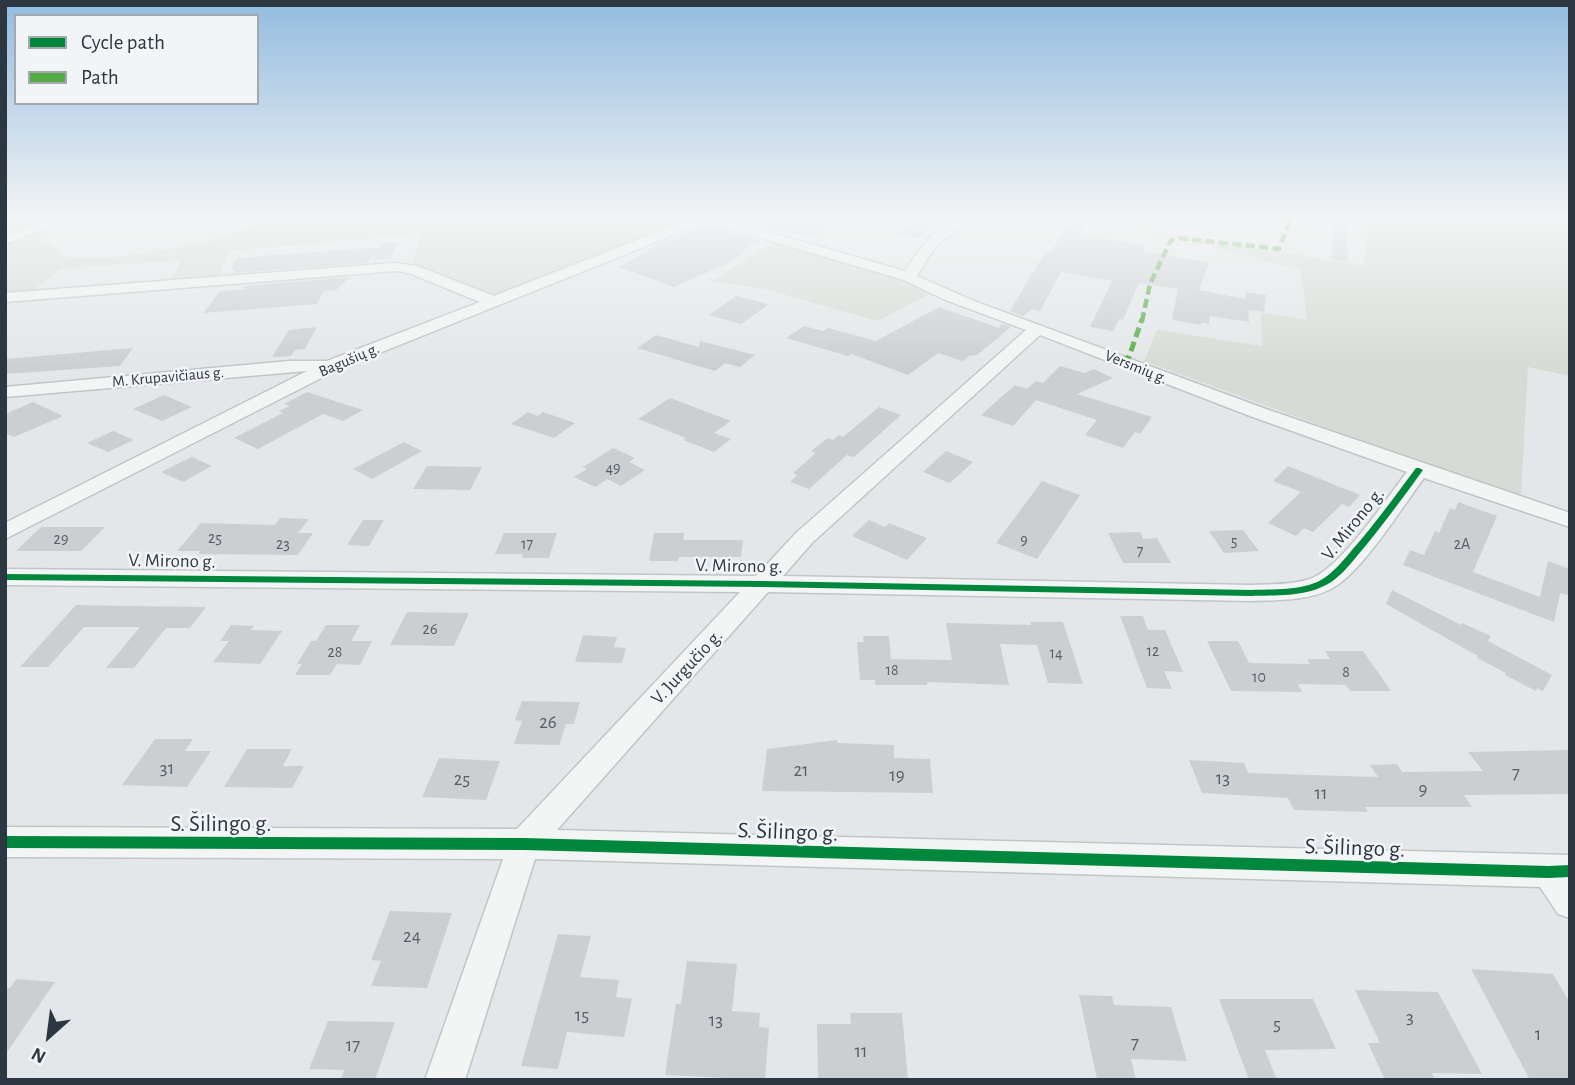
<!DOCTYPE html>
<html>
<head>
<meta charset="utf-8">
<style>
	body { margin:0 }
	#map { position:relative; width:1575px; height:1085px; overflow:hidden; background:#e4e7e9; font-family:"Alegreya Sans",sans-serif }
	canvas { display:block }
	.frame { position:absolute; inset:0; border:7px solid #2c3741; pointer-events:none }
	.legend { position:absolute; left:14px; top:14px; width:245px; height:91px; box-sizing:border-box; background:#f2f5f7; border:2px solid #a3a9ae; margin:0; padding:9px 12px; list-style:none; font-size:21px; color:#2c3741 }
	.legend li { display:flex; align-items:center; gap:14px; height:35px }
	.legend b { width:35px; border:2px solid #a3a9ae }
	.north { position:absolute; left:14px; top:1001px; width:70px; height:70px; -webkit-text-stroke:5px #f2f5f7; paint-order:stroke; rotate:208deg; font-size:19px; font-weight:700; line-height:28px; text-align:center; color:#2c3741 }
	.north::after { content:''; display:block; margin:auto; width:24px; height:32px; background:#2c3741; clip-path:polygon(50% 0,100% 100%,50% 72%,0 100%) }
</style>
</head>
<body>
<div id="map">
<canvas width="1575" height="1085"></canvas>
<div class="frame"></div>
<ul class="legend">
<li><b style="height:9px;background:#00873e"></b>Cycle path</li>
<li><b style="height:9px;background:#54ac46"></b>Path</li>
</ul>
<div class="north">N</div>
</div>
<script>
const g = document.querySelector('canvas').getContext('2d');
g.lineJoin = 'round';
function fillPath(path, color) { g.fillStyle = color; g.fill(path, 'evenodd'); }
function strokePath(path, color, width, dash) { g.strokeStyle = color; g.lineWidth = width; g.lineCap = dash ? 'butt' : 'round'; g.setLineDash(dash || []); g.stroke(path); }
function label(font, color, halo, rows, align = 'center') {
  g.font = font + ' "Alegreya Sans",sans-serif'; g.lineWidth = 5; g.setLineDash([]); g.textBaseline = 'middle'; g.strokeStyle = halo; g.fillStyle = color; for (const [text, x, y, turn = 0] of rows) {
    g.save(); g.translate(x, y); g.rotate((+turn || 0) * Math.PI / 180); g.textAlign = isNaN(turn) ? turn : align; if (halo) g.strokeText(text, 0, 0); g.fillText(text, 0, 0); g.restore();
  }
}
fillPath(new Path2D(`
	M5 217H60L40 224 37 236 68 258H98L135 255 206 242 281 217 694 218 494 296 412 264 421 234 229 251 217 278 169 282 182 260 60 269 33 290 5 292Z
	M1066 217 1364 266 1369 217H1570V376L1528 367 1521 495 1387 450 1144 361 1157 330 1262 346 1261 313 1307 320 1301 270 1166 235Z
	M773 242 902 278 931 293 877 321 765 289 713 281Z`), '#d6dcd5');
fillPath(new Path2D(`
	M727 217H845L810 238Z
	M920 217H946L918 238 897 234Z
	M1335 217H1346L1348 262 1331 259Z
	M1068 220 1086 222 1080 236 1146 245 1144 251 1209 263 1199 290 1245 299 1246 292 1266 295 1264 312 1248 310 1249 322 1210 316 1209 324 1201 323V325L1178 321 1172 319 1178 289 1139 283 1123 320 1119 319 1113 331 1090 327 1112 281 1061 272 1040 311 1032 309 1023 316 1010 311 1045 252 1051 253Z
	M707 225 762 241 742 250 746 251 728 263 674 287 619 267 657 245Z
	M398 242 391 259 373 260 377 253 366 263 235 273 231 267 237 258 379 247 381 243Z
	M350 277 336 290 324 291 317 304 203 313 220 291 245 289 243 286Z
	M736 296 769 304 741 324 709 315Z
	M939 307 999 328 1002 324 1011 327 977 355 969 356 963 361 938 353 908 375 851 354 848 356 786 338 804 326 823 331 828 328 876 341Z
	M317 327 305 349 295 350 291 356 272 357 289 330Z
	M656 335 699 347 700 341 755 355 740 367 725 363 715 371 637 348Z
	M133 348 120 366 5 374V359Z
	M1060 366 1085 373 1094 369 1113 378 1077 394 1152 417 1140 434 1135 432 1123 448 1085 435 1097 420 1036 400 1013 426 981 415 1015 385 1027 389 1036 381 1043 383Z
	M307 392 363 410 343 421 323 414 258 449 234 438 283 413 279 411 290 406 284 404Z
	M164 395 192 407 162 421 133 409Z
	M670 398 731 421 714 433 731 439 714 452 683 440 686 438 638 419Z
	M33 402 63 416 14 437 5 433V414Z
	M879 407 901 415 854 457 847 455 809 489 790 482 797 475 793 473 816 453 811 451 828 438 833 440 839 435 843 437Z
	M528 412 538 416 543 412 575 423 554 438 511 424Z
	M113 431 134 440 108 452 87 443Z
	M404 442 422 451 372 479 353 469Z
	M613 448 635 458 629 462 645 470 621 486 607 479 595 487 574 477 587 469 583 467Z
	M946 451 973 462 950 483 923 472Z
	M192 457 212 466 183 482 161 472Z
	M427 466 482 467 470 490 413 489Z
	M1288 466 1360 495 1349 507 1342 504 1313 532 1304 528 1296 536 1268 523 1301 492 1273 481Z
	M1042 481 1080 495 1037 559 996 543Z
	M1458 502 1497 516 1473 572 1540 597 1548 561 1570 569V596L1560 593 1554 622 1403 565 1410 550 1424 555 1435 531 1439 533 1450 508 1455 510Z
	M280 518 309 519 298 533H313L298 555 198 554 201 551H177L201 523 275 525Z
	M363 520H384L369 546 347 545Z
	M869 520 885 527 889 523 927 538 907 560 852 536Z
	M41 527H105L81 551H16Z
	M1243 530 1259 551 1224 553 1209 531Z
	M1140 532 1143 539 1157 538 1171 563H1123L1108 533Z
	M504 533H557L549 558H522L523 554H495Z
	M654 533H684L683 540H743L741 557H679L678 561H649Z
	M1392 590 1461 625 1462 623 1491 636 1488 641 1552 675 1543 691 1537 688 1536 691 1505 675 1506 673 1477 658 1478 656 1386 604Z
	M76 605 126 606 206 607 190 628H166L134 668H106L140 627H84L48 667H20Z
	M407 612 469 613 454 646 390 645Z
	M1120 616H1143L1148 630H1165L1183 672 1164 671 1172 689 1147 688Z
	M1030 622H1063L1083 684 1048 683 1037 645 1000 644 1009 685 927 682V685H875V680H860L857 642H864L863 636H889L891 659 952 660 946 623 1031 625Z
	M231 625 254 626 251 630 282 631 260 664 213 662 229 641H220Z
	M326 625H360L351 641H372L360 665 337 664 330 675H295L302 664H297L311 641H316Z
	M583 635 617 637 614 647 626 648 622 663 575 662Z
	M1207 641H1238L1249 663 1310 664 1307 659H1330L1325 651H1363L1391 691H1350L1346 685 1298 684 1302 692 1231 691Z
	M522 701 580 702 574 724H566L559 745 514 744 522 721 515 720Z
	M155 739H193L185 751H211L187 787 122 785Z
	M837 740V743L894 745V758L930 759 933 793 762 791 767 749Z
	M247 749H292L283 766H304L292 788 224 787Z
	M1570 750V794L1464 795 1472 807H1365L1368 812 1294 810 1288 798 1202 793 1189 760 1244 763 1248 773 1378 777 1370 765 1397 764 1402 772 1483 771 1468 752Z
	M439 758 500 761 486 800 422 797Z
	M390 911 452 913 427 988 371 986 381 961 371 960Z
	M558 934 591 936 580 977 619 980 616 997 632 999 624 1037 567 1032 558 1069 521 1066Z
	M687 961 737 964 732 1011 760 1013 759 1027 769 1028 765 1080 665 1075 676 1004H681Z
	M1471 969 1553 974 1570 1003V1080H1530Z
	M16 979 55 982 5 1055V988H10Z
	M1355 990 1438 992 1482 1074 1432 1073 1435 1080H1385L1368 1043H1380Z
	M1079 995 1112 996 1114 1005 1171 1007 1187 1061 1131 1059 1136 1080 1097 1079Z
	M1219 999H1313L1336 1049 1265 1050 1277 1080H1249Z
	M850 1013H902L908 1080 818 1078 817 1024H851Z
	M328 1021 395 1022 375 1080H341L344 1070 309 1069Z`), '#cccfd1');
const minor = new Path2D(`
	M58 217H76L5 244V236Z
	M696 217H716L905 271C921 247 941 217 972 217L935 247 917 276 974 301 1263 408 1570 513V527L1424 478C1402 507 1362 573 1331 589 1307 601 1277 600 1251 601L768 592 557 830 1570 855V918L1558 914 1540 887 535 859 465 1080H425L503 859 5 857V827L517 829 740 592 5 585V569L756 576 796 533 1026 330 943 299 904 280 706 222 337 370 5 539V523L307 371 5 397V387L289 361H327L480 302 409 273 395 271 5 302V293L395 263 417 266 494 296ZM1040 335 1250 416 1407 472C1386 499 1341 568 1310 579 1292 585 1270 584 1251 585L783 576 812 543Z`);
strokePath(minor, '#c2c5c7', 3);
fillPath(minor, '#f3f5f5');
strokePath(new Path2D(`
	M1142 321 1150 284 1171 240 1179 238 1279 249 1291 217`), '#54ac46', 4.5, [9, 4.5]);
strokePath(new Path2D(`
	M1121 361 1129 357 1142 319`), '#54ac46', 5, [10, 5]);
fillPath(new Path2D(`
	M1416 468H1419L1423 470C1402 499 1380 529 1357 556 1348 567 1338 579 1326 585 1303 597 1275 595 1251 596L763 587 5 580V574L763 581 1251 590C1273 589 1301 591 1321 580 1333 573 1343 561 1352 550 1375 524 1395 496 1416 468Z
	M5 836 524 838 1549 866 1570 865V877L1549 878 524 850 5 848Z`), '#00873e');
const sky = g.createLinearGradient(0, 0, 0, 369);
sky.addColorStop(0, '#93bcdf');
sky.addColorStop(0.59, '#f3f4f5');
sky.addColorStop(1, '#f3f4f500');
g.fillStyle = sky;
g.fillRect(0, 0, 1575, 369);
label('16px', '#2c3741', '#f2f5f7', [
	["Bagušių g.",349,360,-23],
	["Versmių g.",1136,367,22],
	["M. Krupavičiaus g.",168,377,-5]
]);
label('16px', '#555e66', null, [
	["49",613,468],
	["25",215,538],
	["29",61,539],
	["9",1024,540],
	["5",1234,541],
	["23",283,544],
	["17",527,544],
	["2A",1462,544],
	["7",1140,551],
	["26",430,629],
	["12",1153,651],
	["28",335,652],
	["14",1056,653],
	["18",892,670],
	["8",1346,672],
	["10",1259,677]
]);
label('19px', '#2c3741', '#f2f5f7', [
	["V. Mirono g.",1353,524,-51],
	["V. Mirono g.",172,561,1],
	["V. Mirono g.",739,566,1],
	["V. Jurgučio g.",687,667,-47]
]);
label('19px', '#555e66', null, [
	["26",548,722],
	["31",167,768],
	["21",801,770],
	["7",1516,773],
	["19",897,775],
	["13",1223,778],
	["25",462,779],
	["9",1423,789],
	["11",1321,793],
	["24",412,936],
	["15",582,1015],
	["3",1410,1017],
	["13",716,1020],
	["5",1277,1024],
	["1",1538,1034],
	["7",1135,1043],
	["17",353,1045],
	["11",861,1051]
]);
label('23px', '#2c3741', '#f2f5f7', [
	["S. Šilingo g.",221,824],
	["S. Šilingo g.",788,832,2],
	["S. Šilingo g.",1355,848,2]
]);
</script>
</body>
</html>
